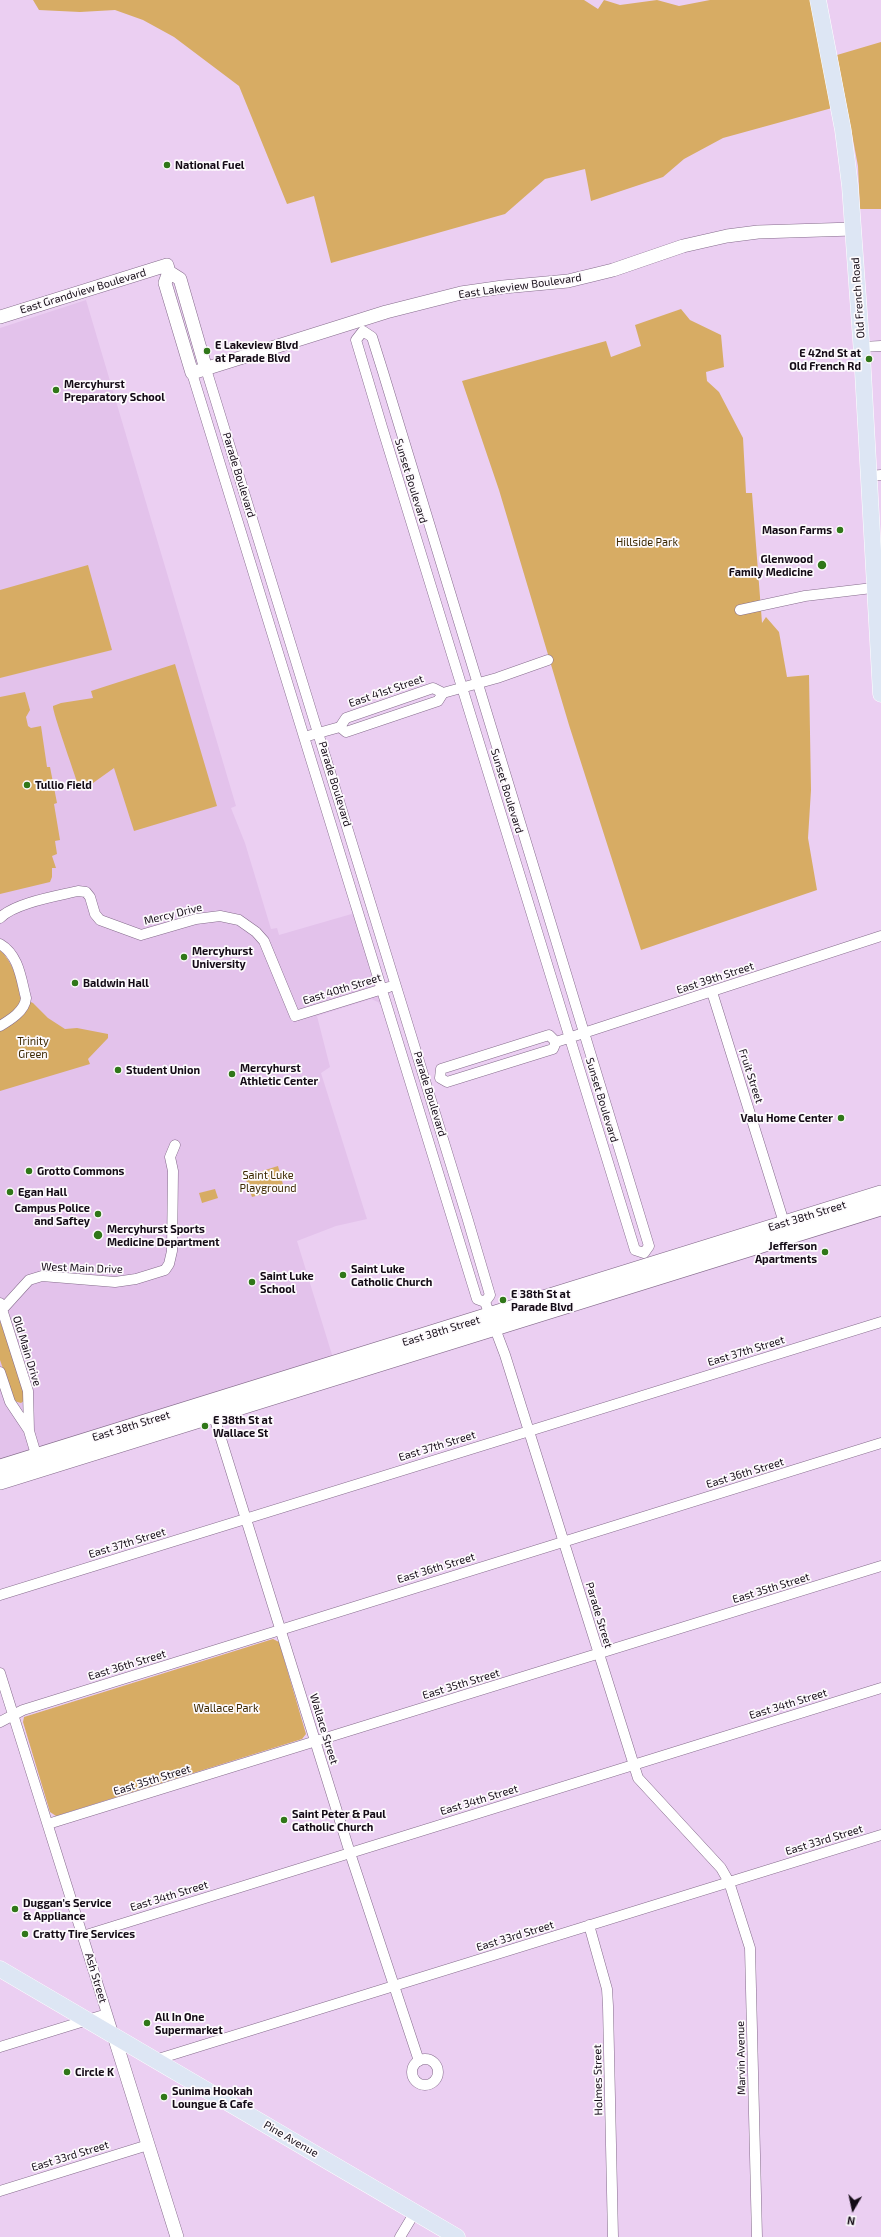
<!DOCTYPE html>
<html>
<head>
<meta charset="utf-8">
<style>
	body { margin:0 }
	#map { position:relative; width:881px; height:2237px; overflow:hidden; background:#ebcff2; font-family:"Exo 2",sans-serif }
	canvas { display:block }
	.north { position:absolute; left:833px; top:2189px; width:40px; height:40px; -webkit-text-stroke:3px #fdfafd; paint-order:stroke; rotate:189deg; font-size:11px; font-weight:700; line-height:16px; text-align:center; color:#140b16 }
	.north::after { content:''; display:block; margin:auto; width:14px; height:18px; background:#140b16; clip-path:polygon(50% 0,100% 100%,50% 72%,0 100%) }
</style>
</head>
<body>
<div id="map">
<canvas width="881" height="2237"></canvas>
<div class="north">N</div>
</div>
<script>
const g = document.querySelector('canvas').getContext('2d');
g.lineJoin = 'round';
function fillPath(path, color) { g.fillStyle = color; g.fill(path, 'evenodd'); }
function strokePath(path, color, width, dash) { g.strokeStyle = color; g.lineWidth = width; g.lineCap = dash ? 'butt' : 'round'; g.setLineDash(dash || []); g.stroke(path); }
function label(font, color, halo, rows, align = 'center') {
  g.font = font + ' "Exo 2",sans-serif'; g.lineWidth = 3.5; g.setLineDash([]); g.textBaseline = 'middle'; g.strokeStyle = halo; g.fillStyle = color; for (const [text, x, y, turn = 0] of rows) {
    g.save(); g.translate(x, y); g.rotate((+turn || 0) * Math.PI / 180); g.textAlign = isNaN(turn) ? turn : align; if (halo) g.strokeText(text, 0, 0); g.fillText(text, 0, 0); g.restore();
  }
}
fillPath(new Path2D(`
	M86 300 236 806 231 808 245 843 271 929 277 928 279 935 355 913 384 1009 378 1002 371 999 317 1016 330 1067 321 1073 367 1219 336 1226 297 1241 333 1358 0 1461V328Z`), '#e3c2eb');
fillPath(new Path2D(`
	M33 0H584L598 9 604 0 620 5 657 0 679 6 710 0H811L832 108 723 138 684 159 663 177 591 201 585 169 545 179 505 214 331 263 314 196 287 204 239 86 174 37 143 20 115 10 80 12 39 10Z
	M881 42V209H860L858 166 837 55Z
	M681 309 690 320 721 335 724 367 706 372 707 381 719 392 743 438 746 493H752L762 623 766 617 779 632 787 677 809 675 811 790 808 838 817 890 641 950 569 725 499 490 462 381 606 341 611 357 641 346 635 325Z
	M88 565 112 650 0 678V590Z
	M175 664 217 806 134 831 114 768 93 783 79 788C76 777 52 711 53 706L61 703 93 698 91 691Z
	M25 692 30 710 26 717 28 726 31 728 41 726 47 767H50L57 803 54 804 60 840 55 841 57 854 52 856 56 868H52V877L50 882 0 894V697Z
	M0 950C12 961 19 981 20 997L33 1003 48 1018 65 1029 77 1028 108 1034V1038L88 1059 90 1064 0 1091Z
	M278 1166 284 1188 252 1197 246 1180 250 1178 249 1175Z
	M215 1189 218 1198 202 1203 199 1193Z
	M0 1321 25 1392V1400L21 1403 14 1401 0 1360Z
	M273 1639 279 1642 306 1734 302 1739 56 1816 50 1812 23 1722 24 1717Z`), '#d7ac64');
const minor = new Path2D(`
	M363 331 372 337 383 372 649 1246 644 1253 635 1250 382 427 356 340Z
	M862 347 881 346
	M206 369 467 1217 490 1295 485 1302
	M192 373 477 1299 485 1302
	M869 476 881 475
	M740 610 805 596 881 587
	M433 688 443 693 438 701 349 731 346 732 340 727 346 718Z
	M443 693 497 678 548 660
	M304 737 340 727
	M0 918C14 903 57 896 78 891L86 892 90 897 95 914 100 920 141 935 196 919 220 916 239 920 256 932 264 941 295 1016 389 987
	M0 944C19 955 21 979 26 998 25 1011 10 1020 0 1026
	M712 992 786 1229
	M556 1042 549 1035 441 1069 440 1078 447 1082 553 1049 556 1042 881 936
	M485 1302 505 1355 638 1778 721 1868 729 1882 750 1948 757 2237
	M0 1303 28 1391 29 1431 38 1461
	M0 1312 29 1280 42 1276 115 1282 136 1279 165 1270 169 1264 172 1251 173 1171 170 1157 175 1145
	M0 1372 10 1402 28 1429
	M212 1410 350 1853 419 2061
	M0 1595 881 1322
	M0 1673 114 2036
	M0 1722 23 1710 881 1443
	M48 1824 881 1566
	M589 1925 607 1989 608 2006 613 2237
	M83 1936 881 1688
	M0 2047 107 2014
	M412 2072a13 13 0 1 1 26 0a13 13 0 1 1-26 0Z
	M155 2060 881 1835
	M0 2191 148 2145
	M400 2237 415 2212`);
const tertiary = new Path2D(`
	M169 272 180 279 206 369
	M0 317 167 265 169 272 165 283 192 373 386 312 461 293 503 287 568 281 613 270 683 246 727 236 758 232 853 229
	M114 2036 177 2237`);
const secondary = new Path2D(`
	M0 1467 881 1193
	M0 1482 881 1208`);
const primary = new Path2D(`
	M818 0 843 130 850 186 862 354 881 694
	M0 1969 457 2237`);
strokePath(minor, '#856c8c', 11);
strokePath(tertiary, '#856c8c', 14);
strokePath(secondary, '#856c8c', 16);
strokePath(primary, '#fff', 17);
strokePath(minor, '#fff', 10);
strokePath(tertiary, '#fff', 13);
strokePath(secondary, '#fff', 15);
strokePath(primary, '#dde6f4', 16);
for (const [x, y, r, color] of [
	[167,165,4,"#307719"],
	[207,351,4,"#307719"],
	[869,359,4,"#307719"],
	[56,390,4,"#307719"],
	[840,530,4,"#307719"],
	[822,565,5,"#307719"],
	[27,785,4,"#307719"],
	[184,957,4,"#307719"],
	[75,983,4,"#307719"],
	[118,1070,4,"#307719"],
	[232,1074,4,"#307719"],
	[841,1118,4,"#307719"],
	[29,1171,4,"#307719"],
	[10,1192,4,"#307719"],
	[98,1214,4,"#307719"],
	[98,1235,5,"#307719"],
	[825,1252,4,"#307719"],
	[343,1275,4,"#307719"],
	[252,1282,4,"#307719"],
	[503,1300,4,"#307719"],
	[205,1426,4,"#307719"],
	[284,1820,4,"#307719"],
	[15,1909,4,"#307719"],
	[25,1934,4,"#307719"],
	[147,2023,4,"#307719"],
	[67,2072,4,"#307719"],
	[164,2097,4,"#307719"]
]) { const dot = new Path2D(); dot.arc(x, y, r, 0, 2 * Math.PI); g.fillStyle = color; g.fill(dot); strokePath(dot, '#fdfafd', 1.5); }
label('bold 11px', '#140b16', '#fdfafd', [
	["National Fuel",175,165],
	["E Lakeview Blvd",215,345],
	["at Parade Blvd",215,358],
	["E 42nd St at",861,353,"right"],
	["Old French Rd",861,366,"right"],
	["Mercyhurst",64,384],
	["Preparatory School",64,397],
	["Mason Farms",832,530,"right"],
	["Glenwood",813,559,"right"],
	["Family Medicine",813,572,"right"],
	["Tullio Field",35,785],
	["Mercyhurst",192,951],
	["University",192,964],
	["Baldwin Hall",83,983],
	["Mercyhurst",240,1068],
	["Athletic Center",240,1081],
	["Student Union",126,1070],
	["Valu Home Center",833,1118,"right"],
	["Grotto Commons",37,1171],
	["Egan Hall",18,1192],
	["Campus Police",90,1208,"right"],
	["and Saftey",90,1221,"right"],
	["Mercyhurst Sports",107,1229],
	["Medicine Department",107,1242],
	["Jefferson",817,1246,"right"],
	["Apartments",817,1259,"right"],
	["Saint Luke",351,1269],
	["Catholic Church",351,1282],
	["Saint Luke",260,1276],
	["School",260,1289],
	["E 38th St at",511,1294],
	["Parade Blvd",511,1307],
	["E 38th St at",213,1420],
	["Wallace St",213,1433],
	["Saint Peter & Paul",292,1814],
	["Catholic Church",292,1827],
	["Duggan's Service",23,1903],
	["& Appliance",23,1916],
	["Cratty Tire Services",33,1934],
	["All In One",155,2017],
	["Supermarket",155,2030],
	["Circle K",75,2072],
	["Sunima Hookah",172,2091],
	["Loungue & Cafe",172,2104]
], 'left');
label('11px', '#140b16', '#fdfafd', [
	["East Lakeview Boulevard",520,286,-8],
	["East Grandview Boulevard",83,291,-17],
	["Old French Road",858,298,-94],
	["Parade Boulevard",239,475,73],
	["Sunset Boulevard",411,481,73],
	["East 41st Street",386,691,-19],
	["Parade Boulevard",335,784,73],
	["Sunset Boulevard",507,791,73],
	["Mercy Drive",173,914,-14],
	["East 39th Street",715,978,-18],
	["East 40th Street",342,989,-17],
	["Fruit Street",751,1076,72],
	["Parade Boulevard",430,1094,73],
	["Sunset Boulevard",602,1100,73],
	["East 38th Street",807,1216,-17],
	["West Main Drive",82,1268,2],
	["East 38th Street",441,1331,-17],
	["Old Main Drive",27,1351,73],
	["East 37th Street",746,1351,-17],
	["East 38th Street",131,1426,-17],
	["East 37th Street",437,1446,-17],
	["East 36th Street",745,1473,-17],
	["East 37th Street",127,1543,-17],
	["East 36th Street",436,1568,-17],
	["East 35th Street",771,1588,-17],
	["Parade Street",599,1615,73],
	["East 36th Street",127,1665,-17],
	["East 35th Street",461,1684,-17],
	["East 34th Street",788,1704,-17],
	["Wallace Street",324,1729,73],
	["East 35th Street",152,1780,-17],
	["East 34th Street",479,1800,-17],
	["East 33rd Street",824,1840,-17],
	["East 34th Street",169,1896,-17],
	["East 33rd Street",515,1936,-17],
	["Ash Street",96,1978,73],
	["Marvin Avenue",741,2058,-91],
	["Holmes Street",598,2080,-91],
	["Pine Avenue",291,2139,30],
	["East 33rd Street",70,2156,-17]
]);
label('11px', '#3d2902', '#fdfafd', [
	["Hillside Park",647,542],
	["Trinity",33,1041],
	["Green",33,1054],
	["Saint Luke",268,1175],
	["Playground",268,1188],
	["Wallace Park",226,1708]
]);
</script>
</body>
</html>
